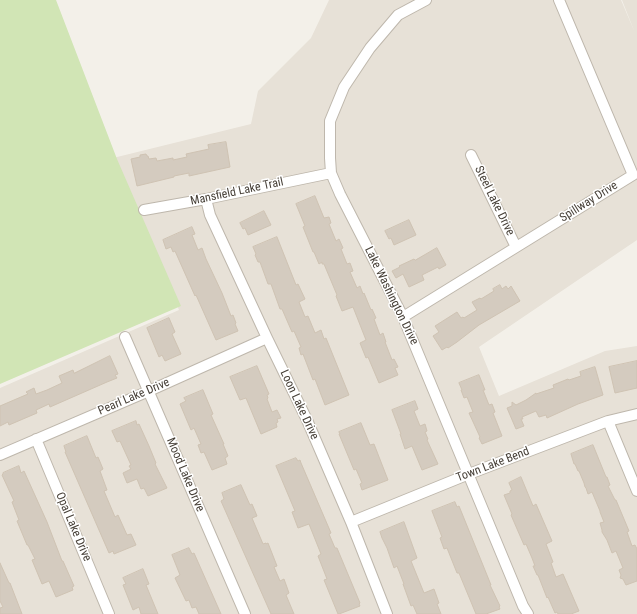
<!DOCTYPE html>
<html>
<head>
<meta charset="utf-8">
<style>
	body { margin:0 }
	canvas { display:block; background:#f3f0e9 }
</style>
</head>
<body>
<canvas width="637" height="614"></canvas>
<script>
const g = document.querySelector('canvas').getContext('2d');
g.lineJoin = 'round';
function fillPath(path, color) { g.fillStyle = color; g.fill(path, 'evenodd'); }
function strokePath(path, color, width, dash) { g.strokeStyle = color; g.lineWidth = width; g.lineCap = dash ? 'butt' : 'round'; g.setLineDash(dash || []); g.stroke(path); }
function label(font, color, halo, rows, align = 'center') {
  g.font = font + ' "Roboto Condensed",sans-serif'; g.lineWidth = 3; g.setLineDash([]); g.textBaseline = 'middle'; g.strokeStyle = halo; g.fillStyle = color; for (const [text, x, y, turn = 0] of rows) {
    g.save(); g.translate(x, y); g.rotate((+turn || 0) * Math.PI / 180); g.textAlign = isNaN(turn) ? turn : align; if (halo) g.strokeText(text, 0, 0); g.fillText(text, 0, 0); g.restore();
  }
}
fillPath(new Path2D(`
	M329 0H621L635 33 622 0H637V240L479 347 499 396 605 351 637 346V614H0V388L179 310 113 158 251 124 258 91 311 38Z`), '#e7e1d7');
fillPath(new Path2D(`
	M0 0H56L117 159 181 306 0 384Z`), '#d1e5b5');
const building = new Path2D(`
	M226 142 230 167 189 176V173L174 176V177L137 186 131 159 140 157V155L146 154 147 156H148L149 159 156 158 157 161 173 158V160L187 157 186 154 209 149 208 145Z
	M315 196 324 218 329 217 331 223 329 224 336 241 339 239 343 248 341 249 347 264 350 263 353 271 350 272 357 288 360 286 363 294 364 293 371 310 372 309 376 318 374 319 380 335 383 333 386 342H385L392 360 394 359 398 367 395 368 398 375 379 383 368 357 366 358 360 343 366 340 353 307 342 311 336 296 337 295 324 264H322V262L319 264 314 252H313L303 227 305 226 296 204Z
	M264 211 271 225 248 235 245 228 243 229 240 223Z
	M409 220 416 235 394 245 391 238 389 239 385 231Z
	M192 227 195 234 192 235 198 250 202 248 206 259 222 293 231 316 233 315 236 323 235 324 238 331 216 340 196 295 195 296 175 251 173 252 171 247 166 249 163 240Z
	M277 237 296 285 298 284 305 299 299 302 305 317 308 316 315 333 321 330 324 339 326 338 349 395 325 405 315 379 313 380 303 354 301 355 299 348 301 347 294 331 292 332 282 309H280L271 284H268L260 262H258L255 255 256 254 253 247Z
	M437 248 446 265 439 269 438 267 422 275 424 280 409 287 403 274 396 278 392 271 400 267 399 266 414 259 415 260Z
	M500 285 502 289 506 286 508 289 511 286 520 301 479 325 457 342 448 348 447 347 442 350 433 336 439 332 435 326 457 312 461 318 463 317 464 318 477 310 472 302 480 298 481 299 494 291 493 289Z
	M169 318 175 332 172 334 181 354 165 361 162 355 159 357 147 328Z
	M110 356 118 374 115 375 117 378 107 382 50 407 49 404 36 410 37 413 9 425 8 422 0 426V406L28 394 26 392 34 388 36 394 47 390 62 383 59 376 73 370 74 373Z
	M637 361V388L615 393 609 367Z
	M257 366 269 394 267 395 268 398 267 399 272 412 277 410 281 418 277 419 278 422 276 423 277 427 261 434 246 398 240 400 230 377Z
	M595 367 603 395 578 404 547 418 546 415 539 417 536 411 522 417 523 419H521L524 426 516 429 507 408 512 406V402L516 405 526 400 536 393V394L554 388 553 385 568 379 569 380 581 376 580 372Z
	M479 375 485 390H483L489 405 492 404 495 412 493 413 502 436 482 444 479 438 480 437 469 413 473 412 467 397 464 398 461 390H462L459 383Z
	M203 390 213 414 211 415 224 444H223L228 456 225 458 227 464 212 470 204 452 201 453 198 445 201 444 194 428 191 430 180 404 186 401 184 398Z
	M415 401 418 409 414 411 420 426 425 424 427 431 425 432 428 439 427 440 438 464 422 470 412 446 405 449 400 434H401L392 410Z
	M136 421 137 425 139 424 149 446 156 463 155 464 167 488 148 496 144 488 141 489 137 479 127 483 123 473 131 469 129 466 131 465 120 441 117 442 112 431Z
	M361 423 370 445 374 444 388 480 362 490 360 484 362 483 356 469 354 470 339 434H340L339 432Z
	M87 436 96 458 98 457 103 469 100 471 107 490 104 491 115 517 118 515 127 535 131 534 136 545 114 554 113 551 109 553 65 452H66L64 446Z
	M593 445 606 477H607L610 485 608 486 615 500H616L629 531 627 532 632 546 635 545 637 549V581L626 585 623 579 620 578 621 575 619 570 623 568 616 551 612 553 607 540 602 532V530L600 523 604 522 600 512V511L592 492 588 494 586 488 585 487 584 483 579 471H578L575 464H574L571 454Z
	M296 458 298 461 300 460 301 463 331 533 329 534 335 548H337L360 603 359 604 360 606 339 614H338L324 580 327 579 318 556 321 554 309 524 298 528 292 512 295 511 276 466Z
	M19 466 21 473 24 471 47 522 62 561H63L74 586 72 587 73 590 56 597 49 581 42 584 32 560 35 559 28 545H27L17 521 19 520 12 502 14 501 2 475 3 474V473Z
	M521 477 533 506 536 504 552 541 546 544 553 562 551 563 556 577 563 574 579 611 571 614H558L557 612 555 613 548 597 547 598 538 575H537L533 566H535L532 558 526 544 524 545 511 515 512 514 504 495 510 493V491L512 490 509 483Z
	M241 485 250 505 252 504 257 516 252 518 263 544 266 543V544L268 543 277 566 274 567 280 581 284 579 289 593 286 595 294 614H271L221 501 224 499 222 493Z
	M455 502 457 507 459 506 491 585H490L500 606 499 607 500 609 486 614H476L459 573H457L447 548 444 549 440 538 442 537 432 511Z
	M404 522 417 558 411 561 424 593 434 589 439 603 437 604 441 614H417L413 605 411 606 403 584H404L397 566 394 568 387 548 382 538 380 532Z
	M189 548 192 554 194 553 221 614H199L196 607 192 608 189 600 186 601 175 578 180 575 172 555Z
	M0 563 9 583H10L22 614H0V608L3 607 0 601Z
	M143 569 149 584 146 585 158 614H141L139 607 133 610 123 585 126 584 123 578Z`);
fillPath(building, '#d4cbbf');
strokePath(building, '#cfc3b3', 1);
const minor = new Path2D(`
	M426 0 398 15 370 48 344 87 330 121V158L331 173 340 194 403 317 523 606 528 614
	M471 155 516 247
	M206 199 210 215 267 338 307 420 351 522 387 614
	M144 210 206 199 331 173
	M403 317 633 175 559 0
	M125 337 245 614
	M608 421 637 491
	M36 439 109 614
	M0 455 149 391 267 338
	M351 522 469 474 608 421 637 414`);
strokePath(minor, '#beb7ac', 12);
strokePath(minor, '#fff', 10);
label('12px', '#474038', '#fff', [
	["Mansfield Lake Trail",237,192,-12],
	["Steel Lake Drive",494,201,64],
	["Spillway Drive",589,202,-32],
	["Lake Washington Drive",391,296,64],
	["Pearl Lake Drive",134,397,-23],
	["Loon Lake Drive",299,405,65],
	["Town Lake Bend",493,465,-21],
	["Mood Lake Drive",185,475,67],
	["Opal Lake Drive",73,527,67]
]);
</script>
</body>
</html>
